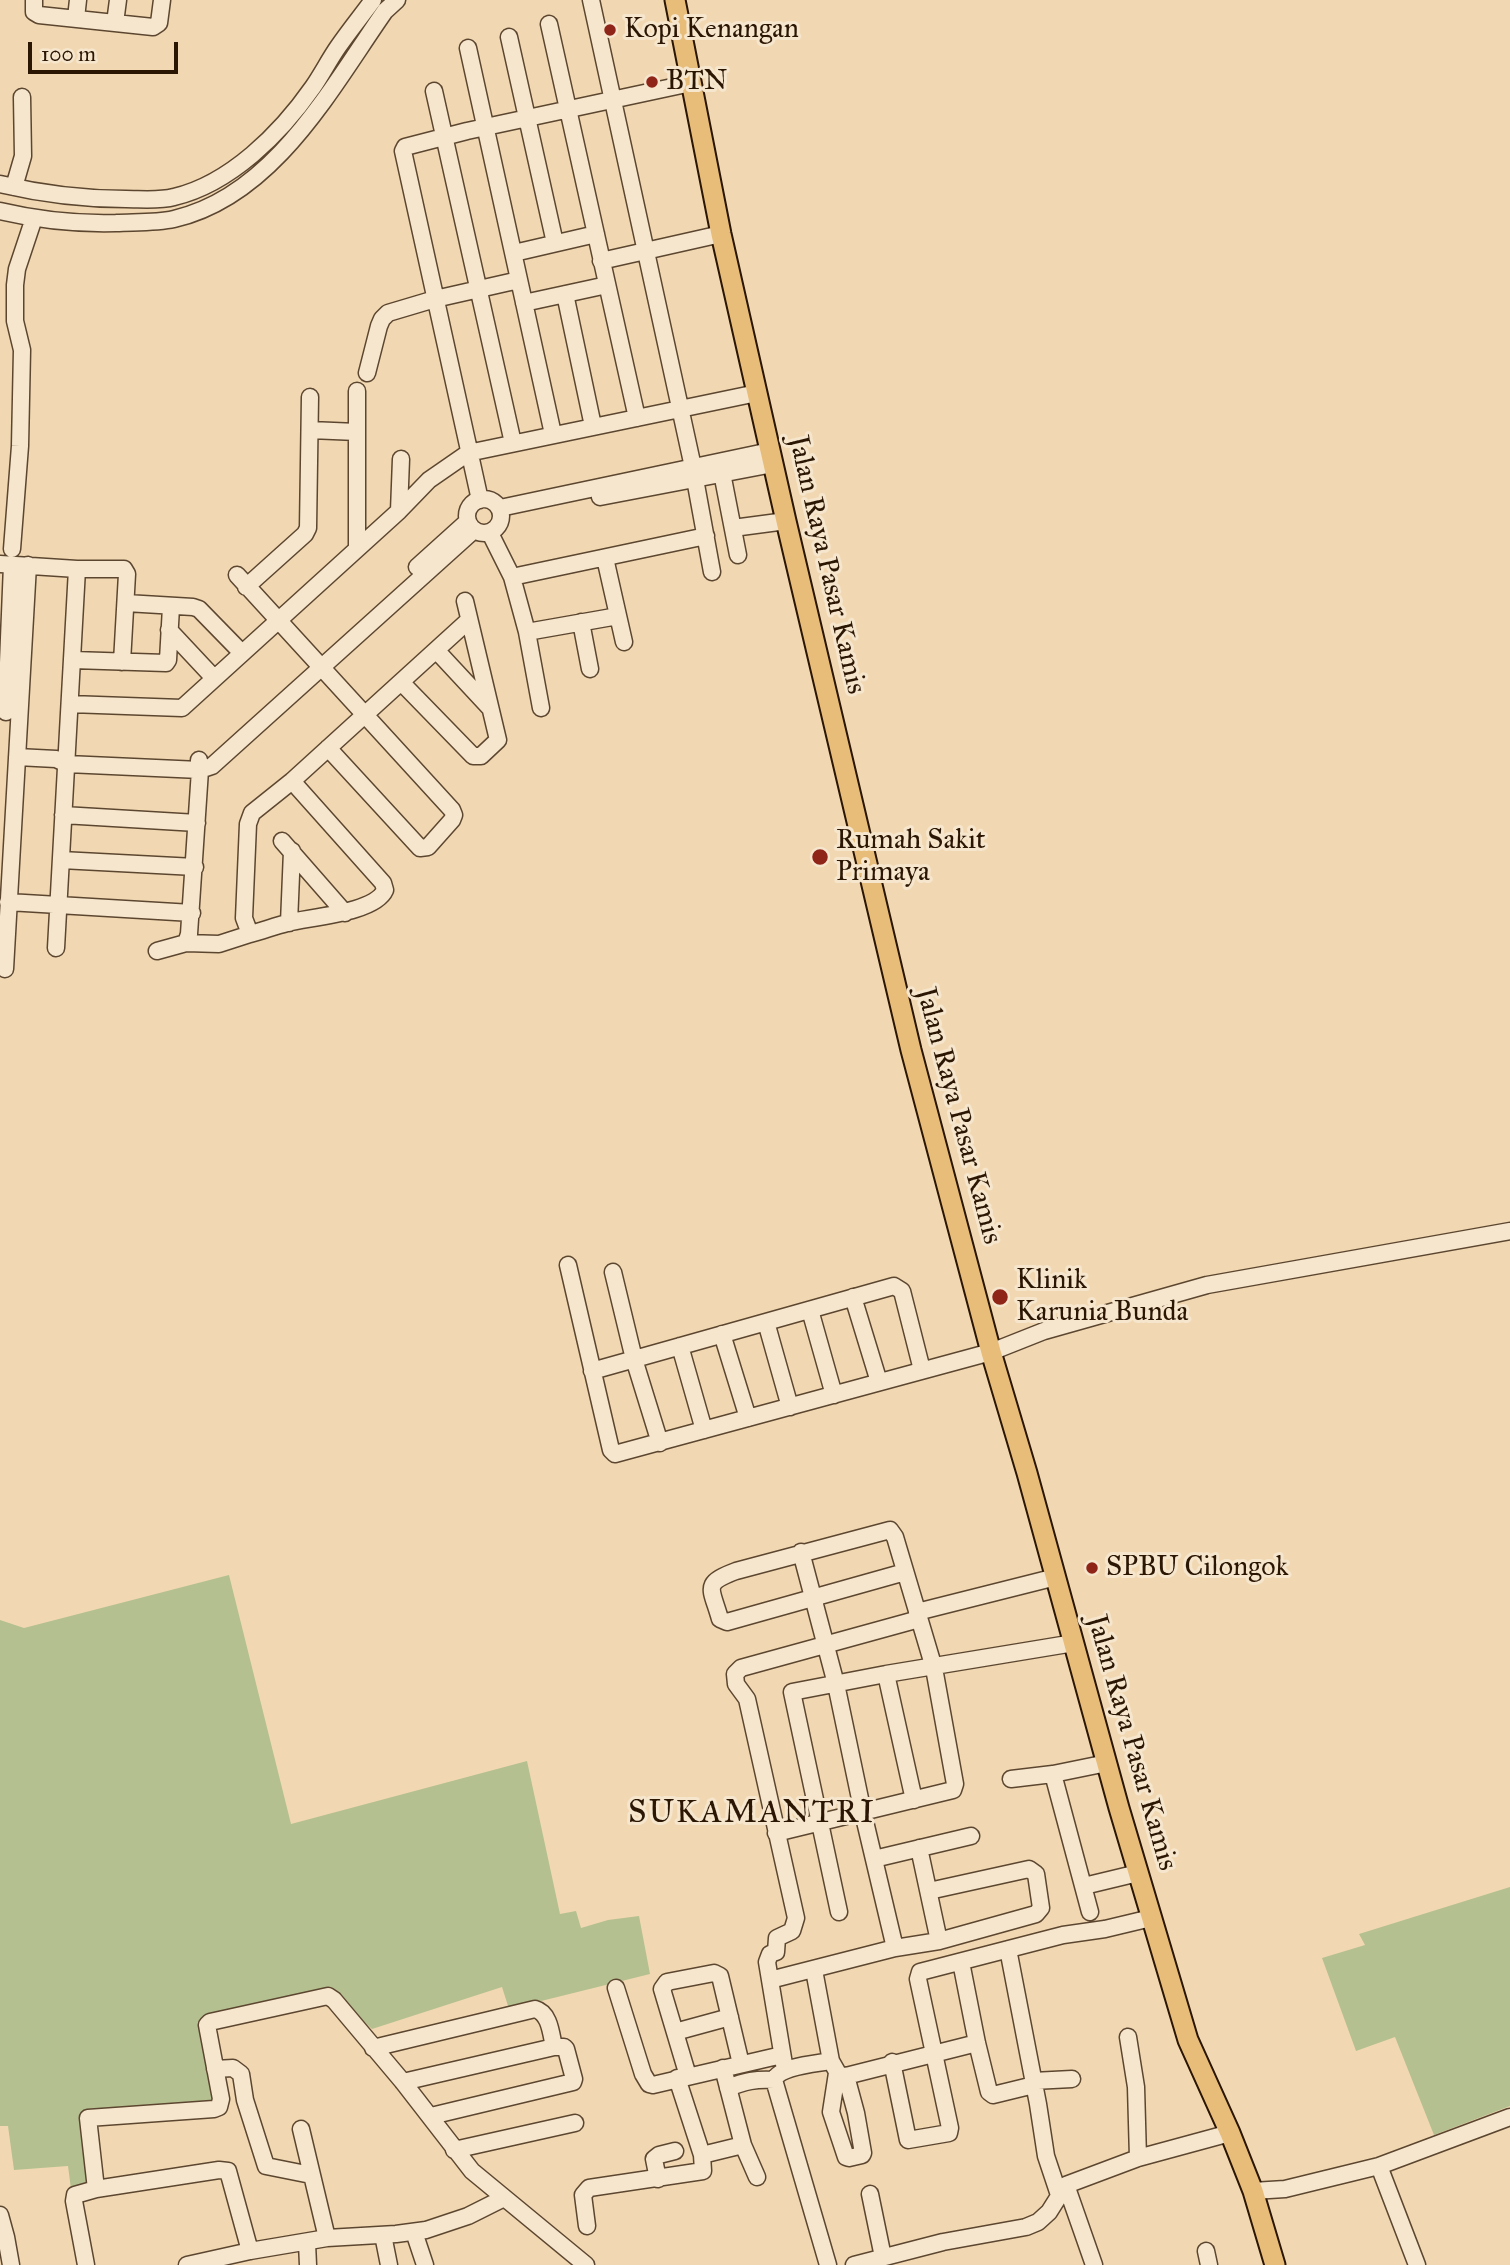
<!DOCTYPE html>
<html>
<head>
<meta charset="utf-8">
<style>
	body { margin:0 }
	#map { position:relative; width:1510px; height:2265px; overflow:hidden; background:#f1d8b2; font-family:"IM FELL Great Primer",serif }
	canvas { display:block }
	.scale { position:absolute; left:28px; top:42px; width:150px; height:32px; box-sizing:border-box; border:4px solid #2b1604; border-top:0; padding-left:9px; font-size:21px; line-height:24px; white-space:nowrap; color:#2b1604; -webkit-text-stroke:5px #f6e6cd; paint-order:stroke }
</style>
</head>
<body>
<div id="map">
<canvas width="1510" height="2265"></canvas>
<div class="scale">100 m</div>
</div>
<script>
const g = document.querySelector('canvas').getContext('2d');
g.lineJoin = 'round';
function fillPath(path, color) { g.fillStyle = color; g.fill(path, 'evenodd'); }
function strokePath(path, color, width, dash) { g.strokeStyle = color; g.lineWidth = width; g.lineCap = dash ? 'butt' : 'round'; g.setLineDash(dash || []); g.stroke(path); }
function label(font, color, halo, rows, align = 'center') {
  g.font = font + ' "IM FELL Great Primer",serif'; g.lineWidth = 6; g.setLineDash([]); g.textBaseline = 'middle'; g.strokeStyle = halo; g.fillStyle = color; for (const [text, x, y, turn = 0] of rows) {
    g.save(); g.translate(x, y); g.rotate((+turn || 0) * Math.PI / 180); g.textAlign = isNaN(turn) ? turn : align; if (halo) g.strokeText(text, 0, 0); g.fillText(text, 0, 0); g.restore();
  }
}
fillPath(new Path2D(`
	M229 1575 291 1824 527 1761 560 1914 576 1911 581 1928 608 1920 639 1916 650 1974 509 2009 502 1987 372 2029 331 1991 202 2026 219 2102 81 2115 91 2186 71 2189 68 2166 14 2170 8 2126H0V1620L24 1628Z
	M1510 1887V2106L1434 2135 1395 2037 1356 2051 1322 1958 1365 1945 1359 1934Z`), '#b5c090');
const minor = new Path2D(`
	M34 0V12L39 15 153 27 159 23 162 0
	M591 0 693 467
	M76 18 78 0
	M115 23 118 0
	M549 24 637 418
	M509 37 555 243
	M468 48 553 434
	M434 91 513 443
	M0 184C42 194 83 199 126 199 141 199 159 201 174 197 230 184 281 133 313 87 322 74 329 60 338 47 349 31 362 15 373 0
	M14 187 23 156 22 97
	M0 211C38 220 78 224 116 223 135 222 156 223 174 219 274 196 331 88 385 11L397 0
	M514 253 596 234
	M601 261 721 234
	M565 294 593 426
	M524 303 607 285
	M367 373 379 326 382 319 388 313 435 299 519 280
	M310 430 357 432
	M722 473 738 555
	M695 479 712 572
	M600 497 773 464
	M467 516a17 17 0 1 1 34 0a17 17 0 1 1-34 0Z
	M480 500 403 151 405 147 467 131 691 83
	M500 508 770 451
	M399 511 401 459
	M733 528 786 521
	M490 533 512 577 527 632 541 708
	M357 548V391
	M12 549 20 446 22 350 15 321V285L17 269 34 218
	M605 558 624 642
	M0 564 77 569H124L127 574 122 662
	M417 567 468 521
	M237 575 452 810 454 815 452 820 428 847 420 848 328 748
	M512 577 706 536
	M246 587 305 534 308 528 310 397
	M126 603 193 607 199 609 241 652
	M581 622 590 669
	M169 630 213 677
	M527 632 618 616
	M436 650 489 707
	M73 660 166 663 168 660 171 607
	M401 682 473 756H481L498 740 465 601
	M70 704 182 708 399 511 429 480 468 453 757 393
	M6 712 12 565
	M17 757 56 759 67 764 200 770 212 766 474 530
	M292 781 383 883 385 890C375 913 310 917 287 923 275 926 262 931 250 934L244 918 248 824 252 813 292 781 469 620
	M63 815 197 823
	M282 841 345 913
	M61 860 195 867
	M8 902 192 913
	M289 923 292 851
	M186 943 219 944 250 934
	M56 948 77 569
	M157 951 186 943 189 934 200 770 199 760
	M5 969 28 565
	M568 1265 611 1450 615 1454 991 1352 1044 1331 1207 1285 1510 1231
	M613 1272 634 1359 660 1443
	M853 1297 879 1382
	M810 1310 834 1395
	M766 1322 790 1407
	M722 1334 748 1418
	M680 1346 704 1430
	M592 1371 894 1286 902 1291 922 1370
	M801 1552 836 1684 863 1813 895 1948
	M917 1612 1056 1577
	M886 1674 914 1800
	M1053 1774 1090 1912
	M1011 1779 1053 1774 1107 1763
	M776 1833 953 1790 955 1784 934 1668 895 1537 890 1530 736 1571C702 1584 711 1587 720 1619L727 1622 905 1572
	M919 1848 939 1941
	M874 1859 971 1836
	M1084 1886 1138 1873
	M839 1912 792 1692 886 1674 1074 1643
	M1008 1949 1038 2104 1046 2156 1059 2195
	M961 1962 977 2043 989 2092 993 2095 1034 2085
	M814 1970 831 2061 839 2075 846 2076 977 2043
	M770 1980 895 1948 939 1941 1036 1914 1041 1908 1036 1874 1029 1869 929 1891
	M616 1988 643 2074 649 2084 653 2085 782 2055
	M675 2032 730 2017
	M1128 2037 1136 2087 1138 2158
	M373 2048 535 2009C550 2013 551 2034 554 2047H564L566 2049 574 2079 573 2082 431 2116
	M892 2062 908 2140 949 2133 950 2128 918 1979 920 1972 1063 1935 1105 1929 1151 1918
	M723 2068 743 2145 757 2177
	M215 2069 233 2068 241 2074 245 2100 266 2166 311 2175
	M785 2070 767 1962 770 1954 776 1952 777 1938 792 1931 796 1918 747 1699 736 1684 735 1674 741 1668 919 1619
	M837 2073 831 2112 846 2157 849 2158 862 2155 863 2153 856 2113 846 2076
	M688 2076 662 1989 667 1982 714 1973 720 1976 741 2064
	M1033 2081 1072 2079
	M403 2082 554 2047
	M728 2088C745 2081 756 2079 774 2080
	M301 2129 327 2238
	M454 2150 575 2123
	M702 2155 743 2145
	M1379 2166 1417 2265
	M658 2179 654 2159 659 2155 675 2151
	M1066 2185 1094 2265
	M96 2189 219 2170 228 2171 250 2251
	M1253 2191 1285 2189 1379 2166 1510 2117
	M870 2194 883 2257
	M0 2215 6 2237 11 2265
	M587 2226 583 2195 589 2188 703 2171 702 2155 677 2078
	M414 2232 425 2265
	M383 2235 389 2265
	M307 2243 308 2265
	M1206 2251 1209 2265
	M86 2265 74 2201 75 2195 96 2189 88 2118 214 2109 219 2107 221 2099 207 2025 210 2022 328 1996 334 2000 403 2082 472 2171 586 2265
	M187 2265 250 2251 327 2238 396 2234 426 2230 468 2216 504 2198
	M828 2265 774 2080C780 2066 815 2064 831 2061
	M854 2265 943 2242 1026 2227 1038 2222 1049 2212 1066 2185 1138 2158 1230 2133`);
const major = new Path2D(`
	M675 0 721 234 786 521 911 1050 991 1352 1027 1473 1119 1808 1188 2040 1230 2133 1253 2191 1275 2265`);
strokePath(minor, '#5c4630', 19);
strokePath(major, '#2b1604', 23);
strokePath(minor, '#f6e6cd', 16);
strokePath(major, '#e8bc79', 19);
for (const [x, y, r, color] of [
	[610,30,7,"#8f2418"],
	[652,82,7,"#8f2418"],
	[820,857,9,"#8f2418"],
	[1000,1297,9,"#8f2418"],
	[1092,1568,7,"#8f2418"]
]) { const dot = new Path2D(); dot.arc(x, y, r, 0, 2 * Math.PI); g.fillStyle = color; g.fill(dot); strokePath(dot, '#f6e6cd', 2.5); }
label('28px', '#2b1604', '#f6e6cd', [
	["Kopi Kenangan",624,30],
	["BTN",666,82],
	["Rumah Sakit",836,841],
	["Primaya",836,873],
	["Klinik",1016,1281],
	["Karunia Bunda",1016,1313],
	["SPBU Cilongok",1106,1568]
], 'left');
label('28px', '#2b1604', '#f6e6cd', [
	["Jalan Raya Pasar Kamis",826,565,77],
	["Jalan Raya Pasar Kamis",958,1116,75],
	["Jalan Raya Pasar Kamis",1131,1743,74]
]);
g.letterSpacing = '2px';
label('32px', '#2b1604', '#f6e6cd', [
	["SUKAMANTRI",752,1814]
]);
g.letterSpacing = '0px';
</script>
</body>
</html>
